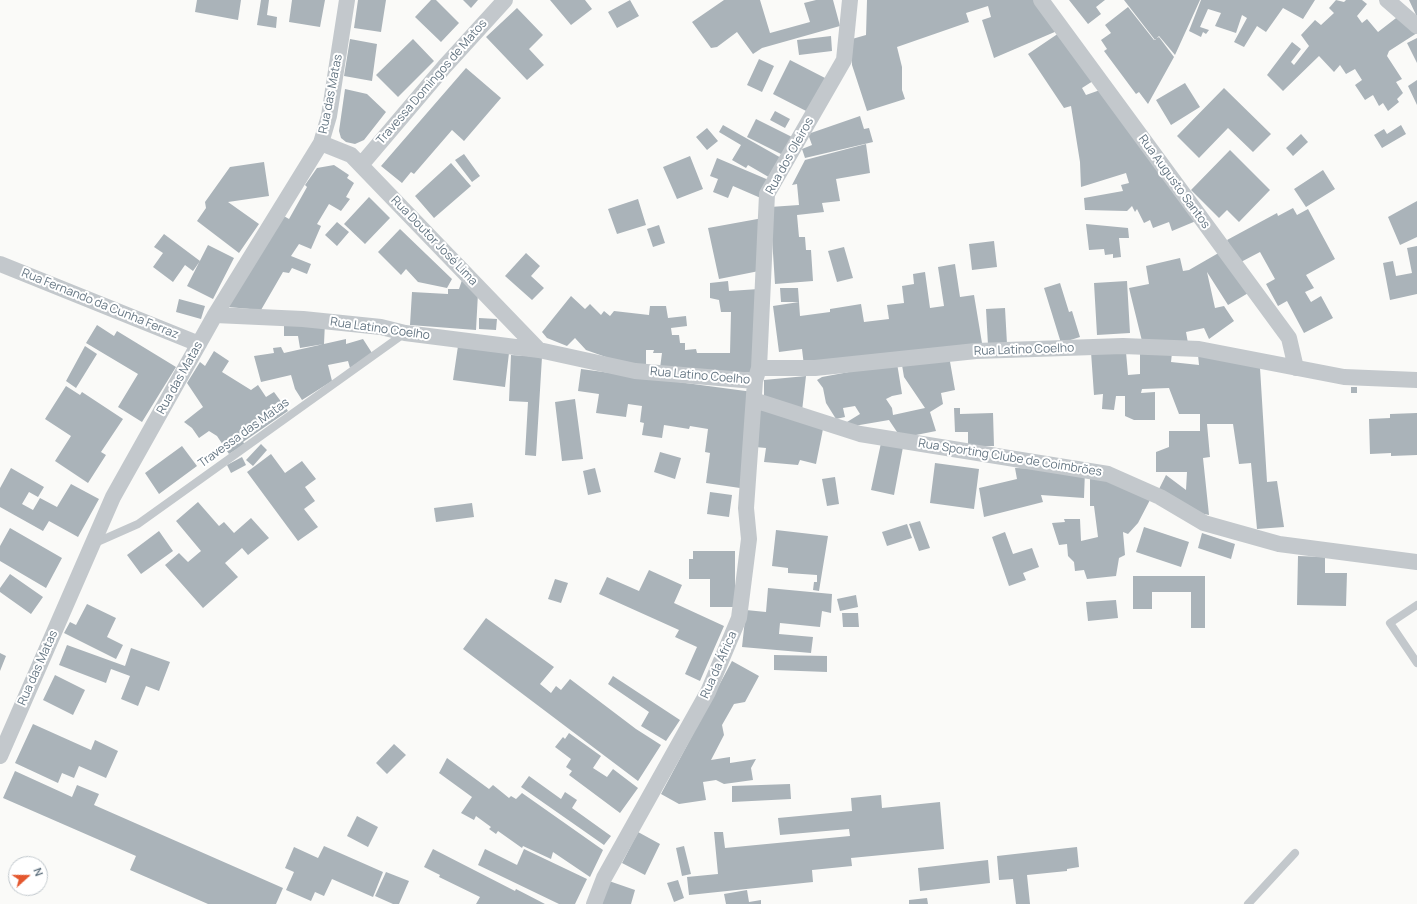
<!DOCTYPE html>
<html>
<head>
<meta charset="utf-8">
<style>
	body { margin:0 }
	#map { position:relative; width:1417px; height:904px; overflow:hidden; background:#fafaf8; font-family:Manrope,sans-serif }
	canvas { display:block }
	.north { position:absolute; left:8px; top:856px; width:40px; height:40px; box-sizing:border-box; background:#fff; border:1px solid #c1c8cd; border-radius:50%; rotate:69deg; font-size:11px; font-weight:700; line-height:16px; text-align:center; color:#657683 }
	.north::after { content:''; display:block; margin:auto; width:14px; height:18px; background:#e4572e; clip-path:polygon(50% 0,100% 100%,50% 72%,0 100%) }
</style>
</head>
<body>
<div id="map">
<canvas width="1417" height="904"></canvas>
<div class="north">N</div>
</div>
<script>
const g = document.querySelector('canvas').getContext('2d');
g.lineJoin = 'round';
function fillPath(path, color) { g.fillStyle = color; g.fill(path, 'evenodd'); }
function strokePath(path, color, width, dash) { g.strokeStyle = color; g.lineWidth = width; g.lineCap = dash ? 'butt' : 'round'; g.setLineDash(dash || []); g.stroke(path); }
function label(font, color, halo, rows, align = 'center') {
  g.font = font + ' Manrope,sans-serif'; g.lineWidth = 4; g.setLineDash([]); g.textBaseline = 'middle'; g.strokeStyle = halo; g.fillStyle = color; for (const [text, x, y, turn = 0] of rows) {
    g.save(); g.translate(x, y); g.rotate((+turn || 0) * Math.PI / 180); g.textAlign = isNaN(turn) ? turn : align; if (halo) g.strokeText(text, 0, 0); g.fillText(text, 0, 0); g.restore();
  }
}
fillPath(new Path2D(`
	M197 0H241L238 20 195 12Z
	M261 0H269L267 15 277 17 276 28 257 25Z
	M325 0 320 27 289 22 292 0Z
	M358 0H386L381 32 354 28Z
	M431 0H436L459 23 441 42 415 17Z
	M463 0H478L471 8Z
	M550 0H585L592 9 571 25Z
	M630 0 639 16 617 28 608 12Z
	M724 0H760L770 33 810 22 804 3 816 0H833L840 26 762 48 753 54 737 32 717 47 711 48 692 22Z
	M867 0H1036L1057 31 994 58 982 20 991 17 988 6 966 13 969 22 897 47 902 67V90L905 99 867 111 852 65V39L866 35Z
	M1069 0H1105L1096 7 1101 14 1088 24Z
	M1124 0H1200L1175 55 1159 36 1155 40Z
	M1201 0H1315L1303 19 1283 8 1266 32 1257 26 1244 47 1234 42 1247 18 1242 15 1236 33 1215 26 1221 13 1208 9 1200 27 1209 30 1206 34 1203 32 1201 37 1189 31Z
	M1336 0 1344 2 1346 0H1362L1367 4 1357 16 1362 23 1367 19 1378 32 1400 15 1417 33 1389 51 1387 56 1402 79 1396 82 1403 93 1397 99 1399 102 1388 111 1383 103 1379 106 1373 95 1365 100 1355 85 1362 80 1355 69 1346 74 1340 65 1334 72 1319 56 1283 91 1267 75 1292 42 1301 49 1291 62 1294 65 1309 46 1301 35 1315 20 1321 25 1334 13 1329 8Z
	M1409 0H1417V17Z
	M1128 7 1154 40 1159 37 1174 57 1148 104 1139 92 1136 94 1104 51 1107 49 1101 40 1111 33 1105 25Z
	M517 8 543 35 529 49 544 65 527 80 486 37Z
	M1059 33 1093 81 1082 88 1086 95 1100 90 1196 221 1172 231 1169 222 1153 228 1150 220 1144 223 1137 209 1135 212 1132 206 1127 211 1085 210 1084 198 1123 191 1121 185 1129 183 1126 173 1081 187 1080 162 1071 106 1064 108 1028 54Z
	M831 36 832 51 799 55 797 40Z
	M1417 38V63L1407 43Z
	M350 39 377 44 372 81 344 76Z
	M413 39 434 61 398 97 376 75Z
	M759 59 774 66 762 92 747 85Z
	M790 60 827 79 810 113 773 94Z
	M466 68 501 98 464 141 452 130 414 174 411 172 402 183 381 166Z
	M1417 80V105L1408 86Z
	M1185 83 1200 107 1171 125 1156 100Z
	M1224 88 1271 134 1253 152 1228 128 1199 158 1177 136Z
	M345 89 367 94 386 112 364 140 355 144 346 142 341 138 339 131Z
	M775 111 790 119 785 128 770 120Z
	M860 116 864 129 869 128 873 142 805 158 802 149 812 145 808 134Z
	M756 119 794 138 785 156 747 137Z
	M723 125 783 159 772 179 748 165 746 168 732 160 741 145 719 132Z
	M1401 125 1406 134 1382 148 1374 135 1384 129 1387 134Z
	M707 128 718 141 707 150 696 137Z
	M1301 134 1308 142 1293 156 1286 148Z
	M866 144 870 173 836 179 840 201 822 203 824 212 797 215 799 237H805L806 250H811L813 281 775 284 770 207 799 205 797 184 792 185 805 160Z
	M1230 150 1270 190 1239 222 1227 210 1219 218 1191 190Z
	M464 154 480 176 472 182 455 160Z
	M690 156 703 189 677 199 663 167Z
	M717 158 771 181 763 199 733 186 728 198 713 192 718 179 710 176Z
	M264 162 269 196 228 202 259 224 239 253 197 221 206 208 205 202 230 167Z
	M451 163 471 186 434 218 415 196Z
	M334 165 349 175 347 178 354 183 346 197 350 199 341 211 329 204 317 224 321 226 311 249 299 244 291 256 311 264 307 274 292 268 289 273 283 272 261 310 228 307 282 215 289 219 307 187 305 185 317 168Z
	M1323 170 1335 189 1306 207 1294 189Z
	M369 197 390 218 365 244 344 224Z
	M638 199 646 225 617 234 608 209Z
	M1417 201V237L1400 245 1388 217Z
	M1293 208 1297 215 1308 209 1335 259 1306 275 1314 288 1305 292 1311 302 1321 296 1333 318 1304 333 1287 301 1278 306 1266 284 1275 279 1260 252 1239 263 1227 240 1277 213 1278 216Z
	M763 218 759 271 719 279 708 228Z
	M337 222 349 232 337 246 325 235Z
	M1086 224 1128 228 1129 238H1119L1121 257 1113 258V254L1105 255 1104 249 1089 250Z
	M659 225 665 243 653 247 647 229Z
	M400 229 452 279 447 288 418 282 406 269 401 275 378 252Z
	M164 234 200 261 193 271 185 265 173 282 153 267 163 253 154 247Z
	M994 241 997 267 972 270 969 244Z
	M208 245 234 258 213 299 187 286Z
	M1417 246V294L1390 300 1383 263 1393 261 1396 276 1412 273 1407 248Z
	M844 247 853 278 837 282 828 251Z
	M1222 251 1250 292 1228 305 1207 272 1215 308 1224 306 1234 321 1209 339 1204 328 1186 332 1188 343 1142 341 1129 288 1149 284 1146 266 1180 258 1183 271 1189 270Z
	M526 253 540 266 531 276 544 288 532 300 505 276Z
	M955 264 960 297 974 295 982 343 804 366 802 349 779 352 773 306 799 302 800 316 830 312V309L861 304 864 322 889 319 887 305 904 303 902 286 914 284 913 274 925 272 930 308 944 306 938 267Z
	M462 280 478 293 476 330 410 325 412 292 448 294V289H459Z
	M728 281 729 291 759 289 755 373 660 368 662 353H653L654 350H646V366L620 362 586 350 575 338 567 346 547 338 542 332 571 296 585 309 590 304 601 315 604 311 610 316 614 311 649 315 650 306H666L668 318 686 316 687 326 671 328 672 335H679L680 343H685V350L696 349 697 353H730L731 312H721L719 300 710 298V283Z
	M1127 281 1130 333 1097 335 1094 283Z
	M1060 283 1069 312 1072 311 1080 337 1061 343 1044 288Z
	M780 288H798L799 302H781Z
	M179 299 205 306 201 319 176 312Z
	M1005 308 1007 344 988 345 986 309Z
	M479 318 497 319 496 330 479 329Z
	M284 320 325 322 324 344 300 348 298 336H284Z
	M97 325 114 336 117 331 176 367 142 422 118 407 138 374 86 343Z
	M346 339V344L363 339 372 353 350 368 348 361 328 365 332 381 302 400 295 389 291 375 261 382 254 356 274 353 273 348 281 347 284 353Z
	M85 346 97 354 76 388 66 381Z
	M458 346 509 353 505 387 453 380Z
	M214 351 229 361 222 372 251 390 258 385 266 397 274 392 288 411 243 442 245 444 229 454 217 436 209 431 199 438 192 428 184 422 203 407 187 383 200 362 205 366Z
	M1091 352H1126L1128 375 1140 374V352L1172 353 1171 362 1199 365 1198 355 1260 368 1267 482 1277 481 1284 527 1257 529 1251 463 1239 464 1233 424H1207L1210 457 1203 458 1209 515 1185 510 1159 489 1166 475 1186 490 1187 472H1156V452L1169 447V431H1200V414H1179L1169 388 1142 389 1141 393 1155 392V420H1134L1125 416V396H1116L1114 410 1102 409 1103 394 1094 395Z
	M511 355 542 357 536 456 525 455 528 402 509 401Z
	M949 356 955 390 941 393 943 404 930 412 936 431 901 438 889 420 848 427 847 422 860 414 855 406 843 408 845 417 836 419 826 403 823 388 817 380 822 377 897 363 902 394 892 396 886 399 892 408 893 415 925 408 904 377 902 365Z
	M581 369 753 392 740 488 706 483 710 453 705 452 708 429 690 426 689 429 664 425 662 438 642 435 644 423 640 422 642 406 628 404 626 417 596 413 599 394 578 391Z
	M806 376 802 411 764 398V380Z
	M66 386 80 395 82 392 123 419 101 452 106 455 88 483 55 461 71 436 45 419Z
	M1351 387H1357V393H1351Z
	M575 399 583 459 562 461 555 402Z
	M758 406 823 429 816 464 800 460 798 465 764 462 766 448 755 447Z
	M954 408H960V414L993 413 994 446H968V432H955Z
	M1417 413V455L1391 456V453L1370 454 1369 419 1390 418V414Z
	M881 443 903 447 894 495 871 490Z
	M261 444 267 450 253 466 246 460Z
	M182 446 197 466 159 494 145 473Z
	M660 452 681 458 675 479 654 472Z
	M271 454 285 473 302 461 316 479 305 487 315 501 304 509 318 527 298 541 247 472Z
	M242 457 246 465 231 473 227 465Z
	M935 463 979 469 974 509 930 503Z
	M11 468 44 487 38 497 29 492 22 504 33 510 40 498 57 507 71 484 99 499 78 537 49 521 43 531 0 507V488Z
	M595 468 601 492 588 495 583 471Z
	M1015 468 1085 470 1084 498 1041 495 1043 502 984 517 979 488 1017 479Z
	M1090 474 1151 498 1138 523 1128 534 1123 532 1125 555 1119 558 1116 576 1087 579 1084 570 1075 571 1074 562 1068 556 1067 544 1059 545 1052 523 1065 522 1064 519H1080L1081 541 1098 537 1094 506H1090Z
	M835 477 839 504 827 506 822 479Z
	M710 492 732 495 729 517 707 514Z
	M198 502 219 526 224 522 234 533 251 518 269 538 248 555 242 548 225 563 238 577 203 608 165 565 179 553 188 562 201 551 176 521Z
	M472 503 474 517 436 522 434 508Z
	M920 521 930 548 919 551 909 524Z
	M907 524 912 538 887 546 882 532Z
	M1144 527 1189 542 1181 567 1136 552Z
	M10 528 62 558 46 588 0 561V546Z
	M776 530 828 536 819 591 813 590 814 582H817V575L788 573V568L772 566Z
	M159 531 173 551 141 574 127 555Z
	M1005 532 1013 554 1032 548 1039 567 1023 573 1026 580 1009 586 992 537Z
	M1202 533 1235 544 1231 559 1198 548Z
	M693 551H735V607H710V579H689V559H693Z
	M1298 556 1325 557V573H1347L1346 606 1297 605Z
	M649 570 682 585 674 603 724 626 700 681 685 674 697 647 675 637 679 630 599 594 607 577 639 591Z
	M10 574 43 597 31 614 0 592V588Z
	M1133 576H1205V628H1191V592H1152V609H1133Z
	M555 579 568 583 561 603 548 599Z
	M768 588 832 594 831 613 822 611 820 627 780 623 779 634 813 637 811 653 742 647 746 610 766 612Z
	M856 595 858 607 840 611 837 599Z
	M1116 600 1118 618 1088 621 1086 602Z
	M87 604 116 618 107 637 123 645 116 659 64 633 70 622 76 625Z
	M842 613H858L859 627H843Z
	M486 618 554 667 540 684 551 693 556 686 561 690 570 679 636 729 661 745 638 781 463 649Z
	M67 645 125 666 131 648 170 662 159 691 146 686 138 706 121 699 130 676 111 669 106 683 59 665Z
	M0 653 6 656 0 671Z
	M774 655 827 656V672L774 670Z
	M732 661 759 676 745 702 734 704 722 725 724 735 711 760 730 757V763L756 759 751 768 753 780 724 784 716 780 703 782 706 800 679 804 661 794Z
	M55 675 85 690 73 715 43 700Z
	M613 676 680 720 666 741 641 726 649 712 608 684Z
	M33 724 91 750 95 740 118 751 106 778 79 766 74 778 62 773 58 783 15 763Z
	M569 733 601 756 593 768 607 777 613 769 638 788 620 813 569 775 572 771 566 767 571 759 555 747 563 737 565 739Z
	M394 744 406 755 387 774 376 763Z
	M447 758 489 789 493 785 509 798 511 796 516 799 522 793 603 850 590 877 553 852 551 859 523 846 522 848 498 831 496 834 489 829 491 827 476 816 474 820 461 813 472 797 439 773Z
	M15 771 72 797 77 785 99 794 94 805 283 888 276 904H208L130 870 136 856 3 798Z
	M529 776 561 799 565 792 577 800 572 808 611 836 604 845 521 787Z
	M790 784 791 799 732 802V786Z
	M881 795 882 808 940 802 944 849 851 858 852 866 812 870 813 882 689 895 687 877 718 874 714 832H723L725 848 850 836 849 829 780 835 778 818 852 811 851 798Z
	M357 816 378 827 368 847 347 836Z
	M638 832 660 844 645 875 622 863Z
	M324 846 383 872 373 897 332 879 324 896 315 892 311 901 286 890 294 872 285 868 294 847 318 858Z
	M684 846 691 874 682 876 676 848Z
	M1077 847 1079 867 1067 869V871L1027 875 1030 904H1016L1013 879 999 880 997 856Z
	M433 849 515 891 516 889 545 904H476L480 897 439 877 440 875 424 867Z
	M485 849 517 865 524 849 587 879 575 904H559L478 865Z
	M988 860 990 883 920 891 918 868Z
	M386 872 409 881 399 904H393L375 896Z
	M678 880 684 898 674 902 667 883Z
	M609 881 635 890 631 904H602Z
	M747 890 749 902 761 900V904H726L724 894Z
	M927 898 928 904H909V900Z`), '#aab3b9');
strokePath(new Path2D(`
	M95 543 138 524 405 333
	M1417 605 1390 623 1417 663
	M1248 904 1295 853`), '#c3c8cc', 8);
strokePath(new Path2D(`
	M1041 0 1289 338 1296 368
	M1387 0 1417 26
	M321 143 351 155 539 350
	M361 165 445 66 505 0
	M0 264 199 344
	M215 315 303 319 381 327 405 333 539 350 635 371 755 381
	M759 368H815L976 351 1123 346 1199 349 1344 377 1417 380
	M754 400 860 434 1108 474 1160 497 1204 523 1279 544 1417 562
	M0 756 113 497 215 315 321 143 329 116 347 0
	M594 904 604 878 708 692 739 618 749 539 746 508 755 381 759 368 767 194 844 60 850 0`), '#c3c8cc', 16);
label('12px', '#657683', '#fff', [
	["Travessa Domingos de Matos",432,82,-49],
	["Rua das Matas",331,94,-79],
	["Rua dos Oleiros",790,156,-61],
	["Rua Augusto Santos",1174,182,54],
	["Rua Doutor José Lima",434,241,46],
	["Rua Fernando da Cunha Ferraz",100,304,22],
	["Rua Latino Coelho",380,329,8],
	["Rua Latino Coelho",1024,350,-2],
	["Rua Latino Coelho",700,376,5],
	["Rua das Matas",180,378,-61],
	["Travessa das Matas",244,433,-36],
	["Rua Sporting Clube de Coimbrões",1010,458,9],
	["Rua da África",719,665,-66],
	["Rua das Matas",38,668,-66]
]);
</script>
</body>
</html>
